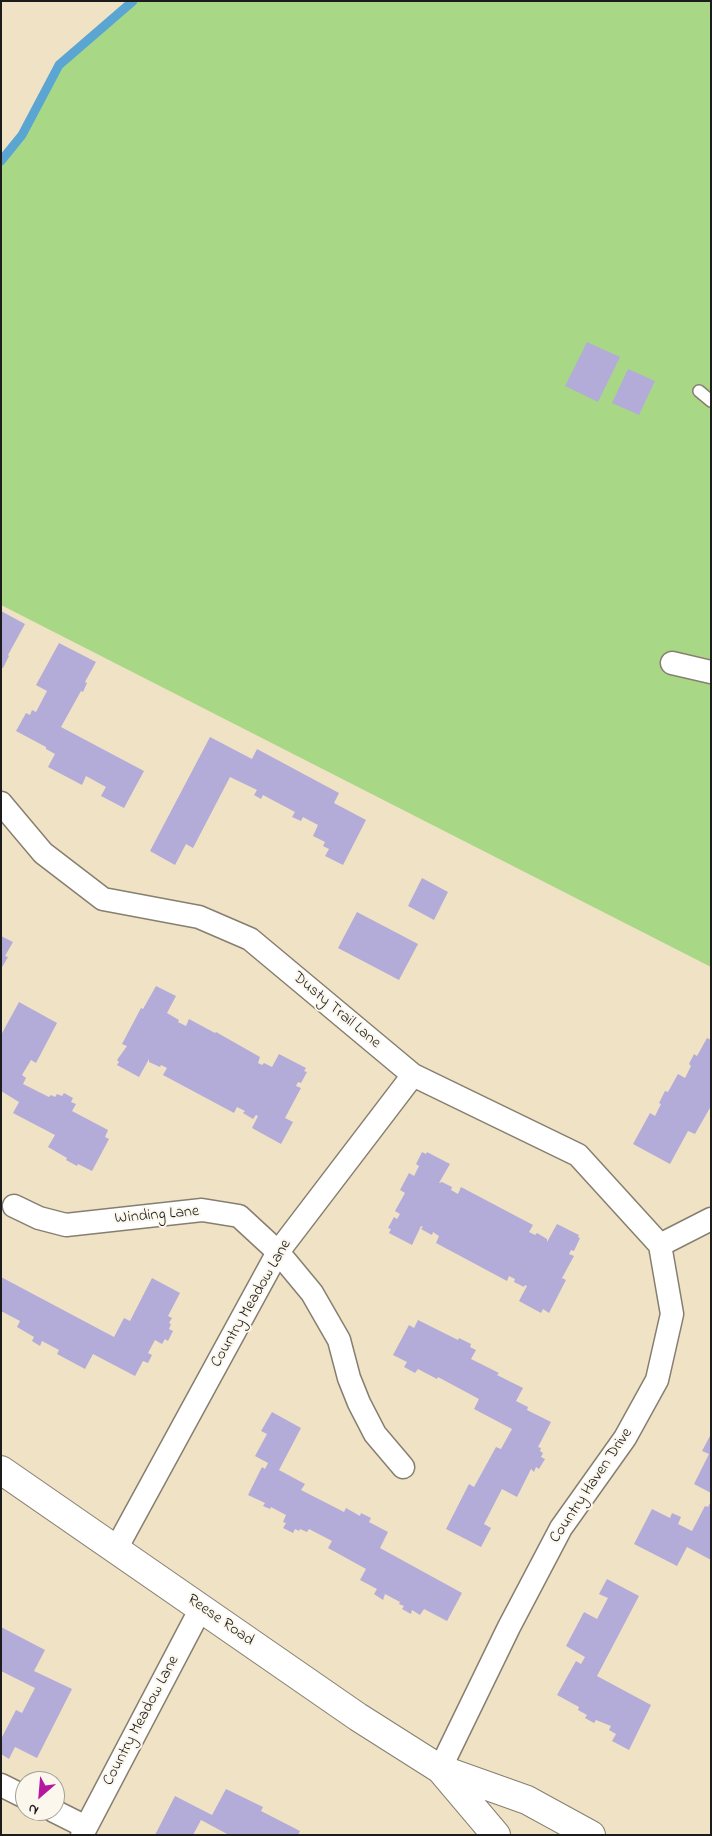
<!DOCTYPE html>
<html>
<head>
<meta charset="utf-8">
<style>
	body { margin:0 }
	#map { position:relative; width:712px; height:1836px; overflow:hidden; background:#f0e2c5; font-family:"Indie Flower",sans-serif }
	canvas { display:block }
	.frame { position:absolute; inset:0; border:2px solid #1c1c1c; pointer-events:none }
	.north { position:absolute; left:15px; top:1771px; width:50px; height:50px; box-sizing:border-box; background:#fbf7ec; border:1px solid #a29f99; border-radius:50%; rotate:207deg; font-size:14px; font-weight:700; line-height:20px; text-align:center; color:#1c1c1c }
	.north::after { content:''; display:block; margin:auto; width:18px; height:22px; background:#b5179e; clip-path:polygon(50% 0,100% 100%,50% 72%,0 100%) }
</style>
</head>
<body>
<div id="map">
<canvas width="712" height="1836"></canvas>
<div class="frame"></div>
<div class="north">N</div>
</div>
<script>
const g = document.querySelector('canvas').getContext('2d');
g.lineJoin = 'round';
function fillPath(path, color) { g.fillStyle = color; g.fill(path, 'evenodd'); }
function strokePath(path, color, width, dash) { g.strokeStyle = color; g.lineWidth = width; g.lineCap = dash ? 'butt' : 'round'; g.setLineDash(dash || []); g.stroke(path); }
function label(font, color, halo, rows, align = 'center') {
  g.font = font + ' "Indie Flower",sans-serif'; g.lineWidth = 4; g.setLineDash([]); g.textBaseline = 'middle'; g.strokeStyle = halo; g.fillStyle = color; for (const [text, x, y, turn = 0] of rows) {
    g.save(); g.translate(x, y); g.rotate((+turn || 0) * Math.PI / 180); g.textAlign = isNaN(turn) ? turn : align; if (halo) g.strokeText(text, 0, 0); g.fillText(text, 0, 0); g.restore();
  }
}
fillPath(new Path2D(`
	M133 1H711V967L1 605V161L22 135 60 65Z`), '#a8d886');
strokePath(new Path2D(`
	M1 161 22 135 59 65 133 1`), '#5ba5d3', 9);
fillPath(new Path2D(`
	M587 342 620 357 598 402 565 386Z
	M628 369 655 381 639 415 612 403Z
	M1 611 25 624 8 655 9 656 3 668 1 667Z
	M59 643 96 662 85 682 87 683 83 692 81 691 61 727 144 771 124 808 101 796 106 787 86 776 82 785 48 767 55 754 46 749V747L16 731 26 713 30 715 32 710 36 712 47 691 36 685Z
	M210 737 252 759 257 749 339 793 334 803 366 820 343 865 325 856 329 849 323 846 325 842 313 836 318 825 303 817 301 821 292 817 295 812 263 795 261 799 254 795 257 790 230 777 193 848 186 844 175 865 150 851Z
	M422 878 448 892 434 920 408 906Z
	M357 912 418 944 399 980 338 948Z
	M1 936 13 942 5 956 8 957 1 969Z
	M156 986 176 996 167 1013 179 1020 178 1022 186 1026 189 1019 215 1033 216 1032 260 1057 258 1063 262 1065 264 1063 272 1067 279 1054 306 1068 304 1071 307 1072 301 1083 298 1082 296 1086 301 1088 285 1118 293 1122 281 1144 252 1128 258 1116 256 1115 253 1119 243 1113 245 1111 237 1107 234 1113 163 1075 167 1068 161 1065 160 1067 149 1062V1059L139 1077 117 1065 119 1062 117 1060 127 1046 122 1044 141 1008 143 1009Z
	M19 1002 57 1023 36 1063 31 1060 22 1075 26 1078 23 1084 49 1097 51 1095 55 1097 57 1094 62 1096 64 1093 73 1098 71 1102 76 1104 72 1111 108 1130 105 1137 109 1139 92 1171 78 1164 77 1166 66 1160 67 1158 48 1147 55 1135 13 1113 19 1102 1 1091V1035Z
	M707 1038 711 1040V1106L695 1134 688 1131 670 1164 633 1144 650 1113 655 1116 661 1104 659 1103 665 1091 668 1092 678 1074 685 1078 691 1066 689 1064 694 1054 697 1056Z
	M422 1152 426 1154 427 1152 450 1164 439 1183 442 1182 452 1187 451 1190 458 1194 461 1187 533 1225 529 1232 535 1235 537 1233 547 1239V1242L557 1224 579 1235 578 1237 580 1238 574 1251 571 1250 569 1254 574 1256 562 1278 566 1280 549 1313 543 1309 541 1313 519 1301 527 1286 525 1285 524 1287 514 1282 515 1279 509 1276 507 1281 436 1243 439 1236 433 1232 432 1235 421 1229 423 1227 421 1226 412 1245 389 1233 391 1229 388 1228 394 1217 397 1219 400 1214 395 1211 405 1193 400 1190 409 1173 414 1176 419 1166 416 1164Z
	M1 1277 114 1337 124 1318 130 1321 152 1278 180 1293 168 1316 172 1318 169 1323 171 1324 169 1329 173 1331 168 1341 165 1339 162 1344 155 1340 148 1353 152 1355 148 1363 143 1361 135 1376 93 1354 85 1369 57 1354 59 1350 42 1341 40 1346 32 1341 34 1337 17 1327 20 1321 1 1311Z
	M418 1320 458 1340 459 1338 471 1344 470 1347 476 1350 471 1359 499 1373 497 1375 523 1388 516 1401 528 1407 527 1410 551 1422 538 1447 541 1448 540 1451 543 1453 541 1457 545 1459 539 1469 536 1467 534 1472 531 1469 517 1497 502 1489 484 1524 491 1528 481 1547 446 1529 469 1484 474 1487 496 1447 501 1449 512 1429 474 1409 479 1399 438 1377 437 1379 418 1369 415 1373 404 1367 407 1362 393 1355 409 1325 414 1328Z
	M272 1412 301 1428 279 1470 305 1484 301 1490 344 1512 346 1508 360 1516 361 1513 371 1518 369 1522 388 1532 380 1548 462 1593 447 1621 424 1609 420 1615 412 1610 411 1614 402 1609 404 1606 399 1604 400 1602 385 1594 383 1600 374 1594 377 1589 360 1580 366 1569 328 1548 332 1541 309 1529 307 1532 300 1529 299 1531 295 1529 293 1533 283 1528 286 1523 283 1522 286 1515 271 1507 270 1509 263 1506 265 1503 248 1495 262 1467 265 1469 268 1463 255 1456 267 1434 261 1431Z
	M711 1434V1493L694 1484 709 1454 702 1451Z
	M711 1501V1560L687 1547 688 1545 677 1566 634 1544 652 1509 670 1518 672 1513 681 1517 678 1524 692 1531 705 1506 708 1507Z
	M607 1579 639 1596 597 1676 651 1705 629 1750 612 1741 616 1734 609 1730 611 1726 596 1720 594 1723 585 1718 587 1715 578 1710 579 1707 557 1695 576 1661 581 1664 585 1657 566 1646 584 1612 597 1619 608 1598 599 1594Z
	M1 1627 45 1650 34 1671 72 1689 37 1758 15 1747 9 1759 1 1754V1739L16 1710 22 1713 35 1688 1 1671Z
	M226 1789 263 1807 261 1811 300 1831 298 1835H229L201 1820 193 1835H155L175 1796 212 1815Z`), '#b3acd8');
const service = new Path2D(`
	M699 391 711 401`);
const minor = new Path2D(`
	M672 663 711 672
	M1 803 43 853 103 899 199 917 250 939 413 1075 578 1155 660 1245
	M14 1206 39 1218 66 1225 202 1210 239 1216 278 1252 312 1293 339 1340 349 1378 359 1403 375 1434 403 1467
	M660 1245 711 1219
	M116 1549 278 1252 413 1075
	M440 1769 509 1627 561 1528 625 1438 657 1380 672 1314 660 1245
	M1 1785 25 1797
	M54 1811 86 1827
	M82 1835 201 1608`);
const secondary = new Path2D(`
	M1 1470 358 1717 440 1769 527 1800 591 1835
	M441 1770 496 1835`);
strokePath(service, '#867f70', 14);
strokePath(minor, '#867f70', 25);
strokePath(secondary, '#867f70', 30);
strokePath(service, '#fff', 11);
strokePath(minor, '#fff', 22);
strokePath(secondary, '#fff', 28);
label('16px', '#1c1c1c', '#fbf7ec', [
	["Dusty Trail Lane",336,1011,40],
	["Winding Lane",157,1216,-5],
	["Country Meadow Lane",252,1304,-60],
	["Country Haven Drive",592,1486,-56],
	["Reese Road",220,1621,35],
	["Country Meadow Lane",142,1721,-62]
]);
</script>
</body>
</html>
